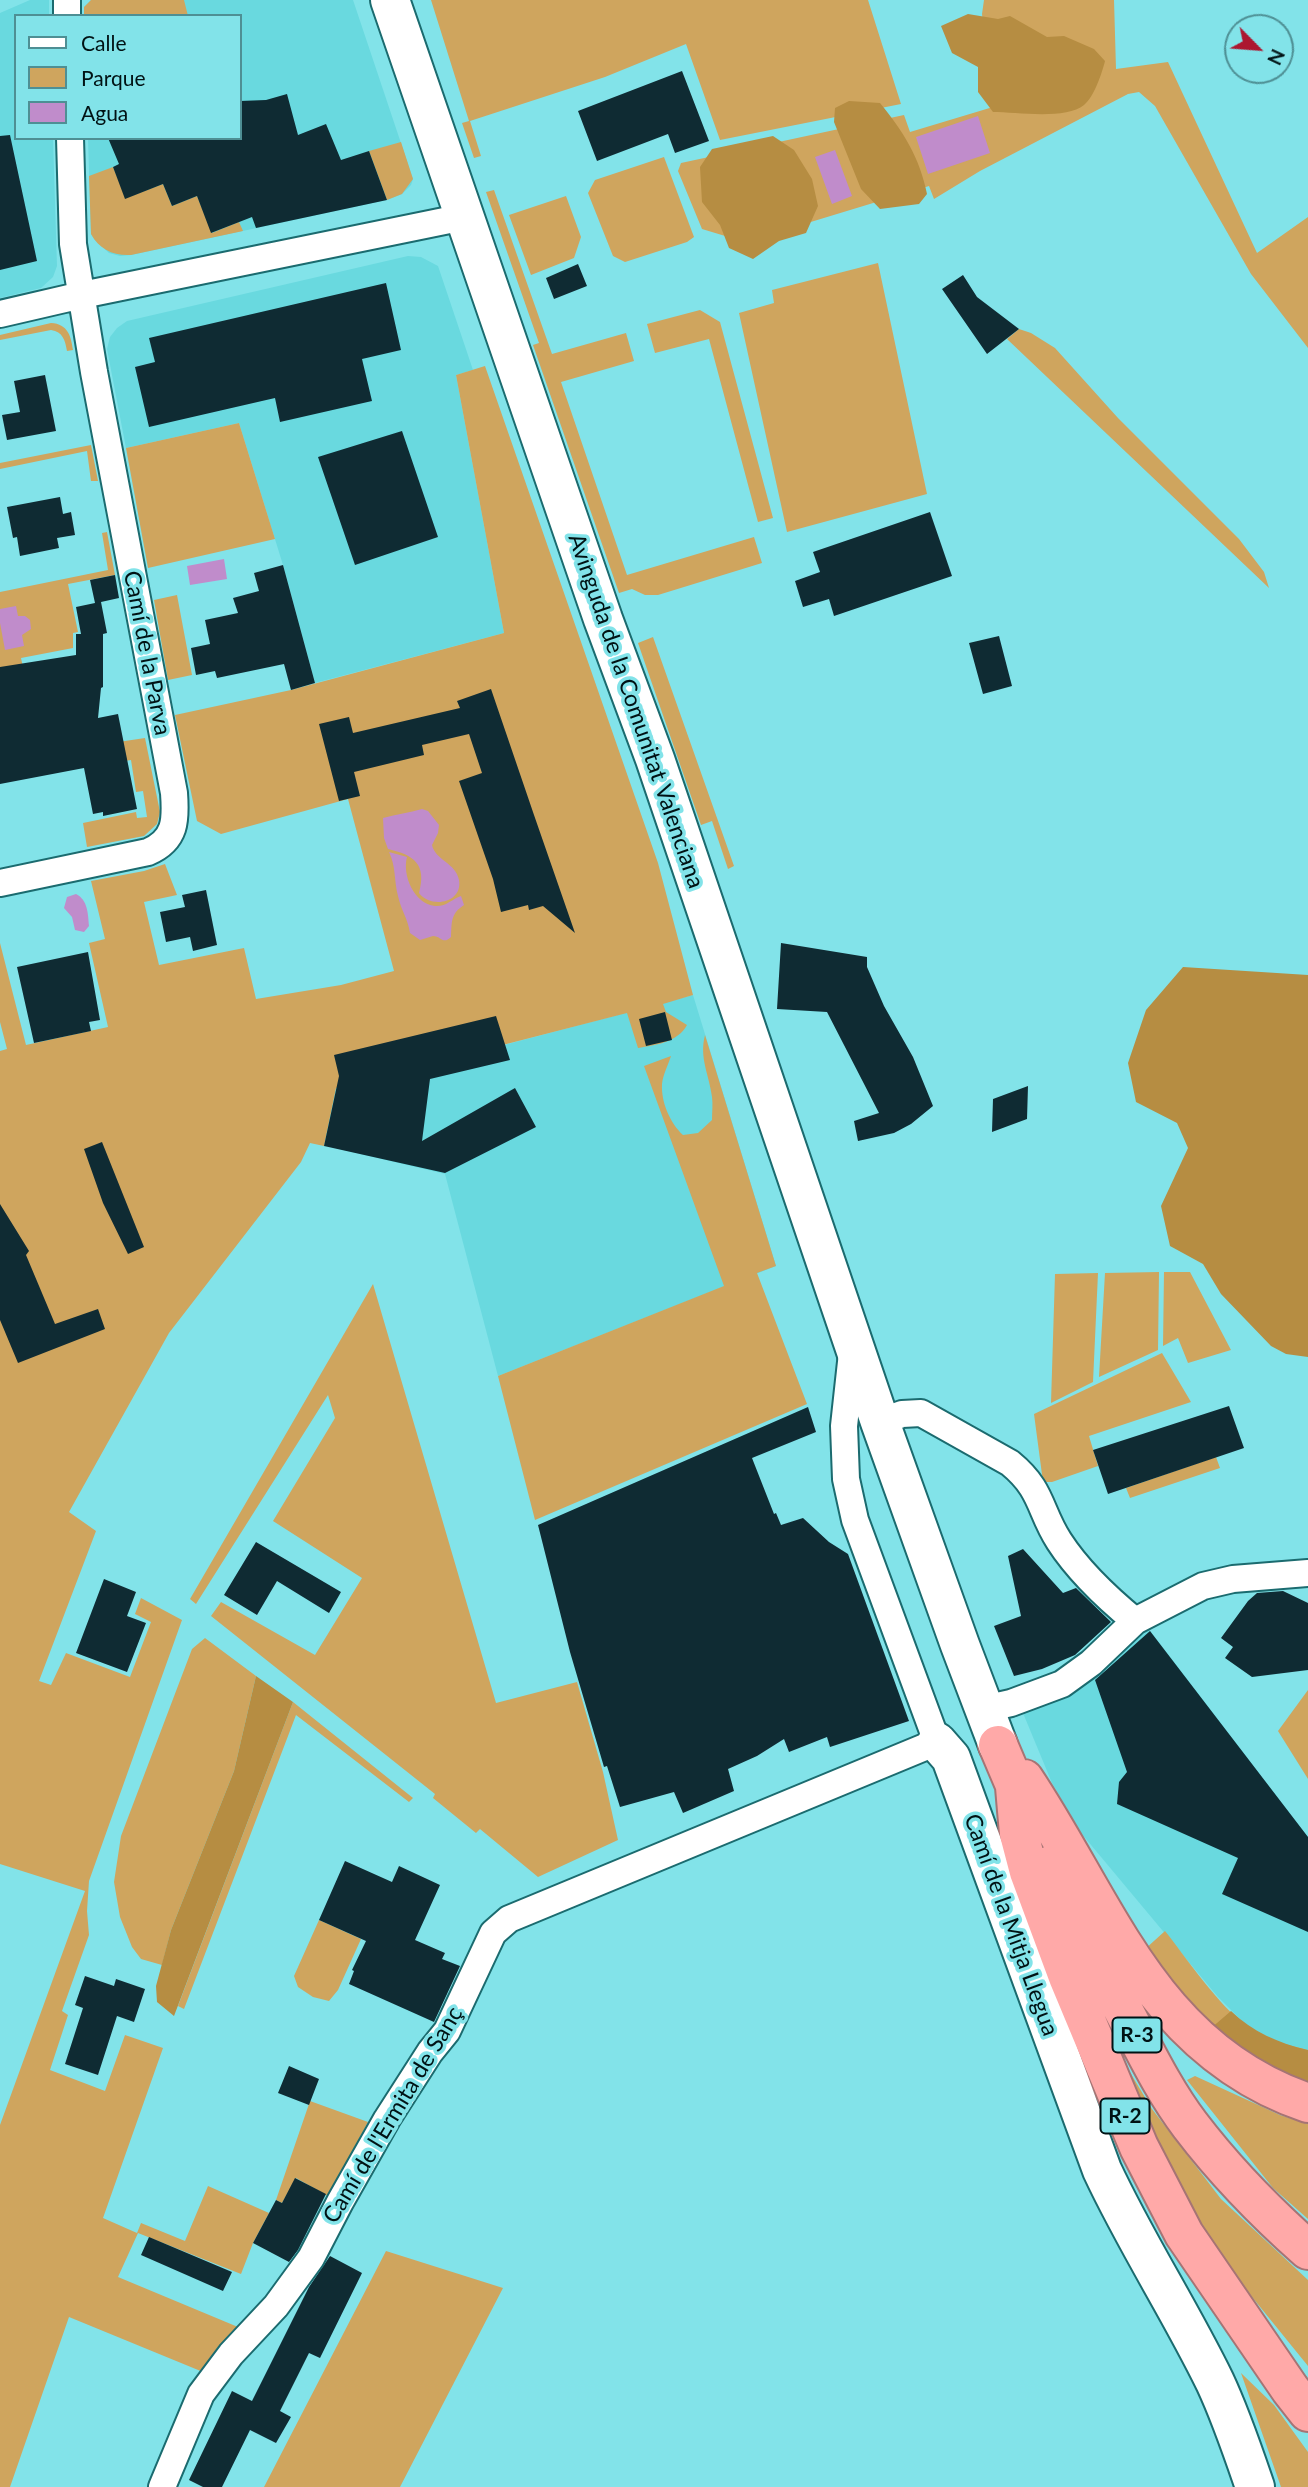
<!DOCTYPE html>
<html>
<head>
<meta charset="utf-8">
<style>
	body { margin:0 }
	#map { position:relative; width:1308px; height:2487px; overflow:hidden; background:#82e3e9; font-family:Lato,sans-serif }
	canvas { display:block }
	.legend { position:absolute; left:14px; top:14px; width:228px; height:126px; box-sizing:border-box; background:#82e3e9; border:2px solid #4e8f94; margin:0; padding:9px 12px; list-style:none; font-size:21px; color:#001214 }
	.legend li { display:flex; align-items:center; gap:14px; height:35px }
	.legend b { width:35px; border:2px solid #4e8f94 }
	.north { position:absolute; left:1224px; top:14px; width:70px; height:70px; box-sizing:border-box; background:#82e3e9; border:2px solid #4e8f94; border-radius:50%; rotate:115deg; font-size:19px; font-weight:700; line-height:28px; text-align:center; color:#001214 }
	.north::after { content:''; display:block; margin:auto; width:24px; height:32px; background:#ac1730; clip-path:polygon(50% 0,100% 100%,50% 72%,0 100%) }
</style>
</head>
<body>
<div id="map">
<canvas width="1308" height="2487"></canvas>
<ul class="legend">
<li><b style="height:9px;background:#fff"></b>Calle</li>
<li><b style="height:19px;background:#cfa55e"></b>Parque</li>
<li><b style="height:19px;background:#c08ccb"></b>Agua</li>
</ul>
<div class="north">N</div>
</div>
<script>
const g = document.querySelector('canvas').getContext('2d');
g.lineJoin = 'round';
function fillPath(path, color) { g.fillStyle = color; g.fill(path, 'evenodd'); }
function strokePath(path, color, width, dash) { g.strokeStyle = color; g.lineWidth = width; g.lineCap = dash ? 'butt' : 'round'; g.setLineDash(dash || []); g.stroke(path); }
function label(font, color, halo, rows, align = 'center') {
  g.font = font + ' Lato,sans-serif'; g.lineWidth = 7; g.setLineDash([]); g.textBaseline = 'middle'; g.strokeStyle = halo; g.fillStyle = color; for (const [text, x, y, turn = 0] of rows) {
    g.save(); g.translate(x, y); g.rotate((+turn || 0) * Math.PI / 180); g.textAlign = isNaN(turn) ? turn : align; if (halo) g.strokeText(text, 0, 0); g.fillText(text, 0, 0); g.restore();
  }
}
fillPath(new Path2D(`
	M30 0H49V16H16V138H53L57 266 53 277 41 288 0 298V13Z
	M91 0H353L413 179 411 185 402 194 387 200 131 255 120 256 109 253 95 240 91 234 88 138H240V16H84V7Z
	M408 256 421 257 438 266 473 370 456 375 504 633 315 683 283 565 239 423 126 448 107 349 110 337 117 328 127 321Z
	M693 995 776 1266 498 1376 445 1174 310 1142 323 1086 455 1058Z
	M1148 1628 1308 1837V2050L1283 2044 1247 2026 1218 1997 1081 1833 1052 1783 1023 1713 1061 1694 1093 1675Z`), '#69d9df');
fillPath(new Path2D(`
	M91 0H184L188 16H84V7Z
	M431 0H868L901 104 720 140 686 44 605 77 470 121 481 156 474 158 462 123 469 121Z
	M984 0H1114L1116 69 1168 62 1257 253 1308 217V348L1251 274 1155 106 1139 92 1128 94 980 171 934 199 929 186 745 242 702 229 678 171 681 163 904 115 910 132 993 107 982 14Z
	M401 142 413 179 402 194 387 200 369 151Z
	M664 157 694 237 687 242 625 262 613 256 588 193 595 180Z
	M113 167 126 198 163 184 172 206 197 196 212 233 239 222 243 231 131 255C113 256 99 249 91 234L89 176Z
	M494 190 552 354 626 333 634 361 561 382 627 575 754 537 762 563 658 595H645L632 589 619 593 533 345 539 343 486 192Z
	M566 196 581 237 574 258 531 275 509 215Z
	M878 263 927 494 787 532 739 313 774 303 772 290Z
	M700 310 720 322 773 518 758 522 709 339 655 353 647 324Z
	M51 323C68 324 71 336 73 350L67 351C65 340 63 332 51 330L0 340V335Z
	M1019 329 1031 333 1055 348 1118 418 1239 539 1264 572 1269 588 1007 339Z
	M485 366 658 863 693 995 663 1004 666 1012 687 1025C678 1042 656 1045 638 1048L627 1013 456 1057 458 1072H427L336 1088 324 1146 310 1143 301 1162 169 1333 69 1512 96 1531 39 1681 51 1685 66 1653 130 1677 151 1622 135 1614 141 1598 182 1620 89 1881 87 1911 89 1935 62 2011 68 2015 50 2070 105 2091 125 2035 163 2048 103 2218 137 2233 141 2223 185 2241 208 2186 269 2213 253 2243 241 2274 138 2233 118 2277 238 2327 217 2348 203 2372 69 2317 10 2487H0V2125L85 1891 0 1864V1051L7 1049 0 1022V943L26 1045 108 1027 89 943 105 939 91 881 144 871 165 864 177 895 144 902 159 965 244 948 256 999 341 985 394 971 348 799 221 834 197 821 175 715 291 690 504 633 456 375Z
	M239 423 275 539 148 568 126 448Z
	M91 445 98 481H91L87 451 0 469V463Z
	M107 532 115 575 68 584 78 632 73 633V648L21 658 29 695 0 692V592L108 570 102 533Z
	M177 595 192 675 168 680 154 600Z
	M653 637 734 866 728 869 712 821 701 825 638 643Z
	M145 738 160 812 157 824 144 836 87 847 83 823 136 812 137 818 147 817 143 791 136 792 131 760 67 770 65 750Z
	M705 1035 776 1266 757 1273 807 1404 535 1520 498 1376 724 1286 644 1066 671 1056C668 1065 663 1075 662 1084 661 1102 670 1123 683 1135L698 1133 712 1120C712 1112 713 1104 712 1097 709 1074 699 1058 705 1035Z
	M1159 1272 1158 1350 1099 1377 1105 1273Z
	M1164 1272H1190L1231 1350 1188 1363 1178 1338 1163 1346Z
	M1098 1273 1093 1382 1051 1403 1055 1274Z
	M373 1284 496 1703 577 1682 603 1772 618 1840 538 1877 480 1829 476 1833 433 1798 435 1794 211 1616 221 1602 315 1655 362 1578 273 1521 335 1418 328 1395 196 1604 190 1599Z
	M1162 1353 1191 1402 1089 1436 1098 1466 1052 1482H1043L1034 1414Z
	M1216 1457 1220 1468 1130 1498 1126 1488Z
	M205 1638 256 1676 234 1771 171 1930 162 1965 141 1959 132 1947 120 1917 114 1882 121 1836 192 1649Z
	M1308 1690V1779L1278 1731Z
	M293 1702 413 1798 409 1802 296 1715 184 2009 178 2006Z
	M319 1920 361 1939 338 1990 329 2001 313 1997 298 1987 294 1976Z
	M1165 1931C1188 1960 1218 2005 1247 2026 1265 2039 1287 2045 1308 2050L1224 2044 1144 1950Z
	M1131 2074 1152 2109 1221 2199 1308 2280V2366L1235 2276 1178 2187 1124 2077Z
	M1195 2076 1280 2115 1308 2124V2219L1273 2188 1187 2080Z
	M310 2101 368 2122 328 2196 296 2178 282 2203 276 2200Z
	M386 2251 503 2288 400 2487H264Z
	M1241 2373 1274 2405 1308 2452V2487H1281Z`), '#cfa55e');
fillPath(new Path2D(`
	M968 14 998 19 1010 16 1047 37 1064 36 1094 49 1105 61C1102 73 1094 97 1084 105 1066 120 1016 112 993 112L978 92V67L952 53 941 26Z
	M849 101 880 103C903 131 920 158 927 194L919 204 880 209 861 189 834 122 835 108Z
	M773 136 794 150 812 179 818 206 806 233 779 241 753 259 729 248 720 225 702 202 700 167 712 149Z
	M1183 967 1308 975V1357L1286 1354 1271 1346 1221 1294 1203 1264 1170 1246 1161 1206 1188 1148 1177 1123 1136 1102 1128 1063 1146 1010Z
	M256 1676 293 1702 174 2016 157 2002 156 1986 171 1930 234 1771Z
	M1231 2011C1253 2032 1278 2043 1308 2050V2086L1258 2067 1210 2029Z`), '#b68d42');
fillPath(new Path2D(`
	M978 116 990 153 928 174 916 137Z
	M835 150 852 196 832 204 815 157Z
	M224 559 227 579 190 585 187 566Z
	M16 606 18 616H25L30 620 31 629 22 635 24 646 5 650 0 623V609Z
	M422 809 428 811 439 825 438 833 432 845C435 860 456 863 459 880 463 903 431 909 419 893 427 864 414 855 388 849L384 838 383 818C397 814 409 813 422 809Z
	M389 852 407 857C402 875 414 904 435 906 446 907 452 899 461 896L464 905C450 914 452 923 451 937 443 945 441 936 433 936L420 940 410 933C408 919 401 910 398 896 394 881 396 866 389 852Z
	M76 894C88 900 88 914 89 926L84 932 75 930 72 917 64 908 67 897Z`), '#c08ccb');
fillPath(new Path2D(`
	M682 71 709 141 675 153 668 134 597 161 578 111Z
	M287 94 298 135 326 124 341 160 369 151 387 200 256 228 252 217 211 233 197 196 172 206 163 184 125 199 113 167 119 164 108 138H240V101L266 100Z
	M10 135 37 261 0 270V136Z
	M578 264 587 286 554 299 546 278Z
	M963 275 977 297 1019 329 987 354 942 289Z
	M386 283 401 350 362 359 372 401 280 422 275 398 149 427 135 367 155 362 149 338Z
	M45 375 56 431 7 440 2 415 20 412 14 381Z
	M402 431 438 537 355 565 318 457Z
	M60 497 63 514 71 512 75 535 57 538 59 548 20 556 17 537 13 538 7 507Z
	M930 512 952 576 834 616 829 599 803 607 795 581 820 572 813 552Z
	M283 565 315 683 291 690 284 664 217 678 215 671 196 675 191 648 210 644 205 620 238 613 233 598 259 591 254 573Z
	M115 575 119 598 101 602 107 633 103 634V687L101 688 98 718 118 714 137 809 103 816V812L93 814 84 768 0 784V667L76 655V634H81L76 607 95 603 90 580Z
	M999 636 1012 686 983 694 969 643Z
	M491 689 534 815 575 933 543 906 529 910 528 905 501 912 493 879 459 781 482 773 469 734 422 745 424 755 354 772 360 796 339 801 319 724 349 717 353 733 460 708 457 701Z
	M206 890 217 945 193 951 190 937 166 942 160 912 185 907 182 895Z
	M781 943 867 957V967L884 1006 913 1057 933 1106 911 1124 894 1133 858 1141 854 1121 879 1113 827 1012 777 1009Z
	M88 952 100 1020 89 1022 91 1031 34 1043 17 967Z
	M665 1012 672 1040 646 1046 639 1019Z
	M496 1016 510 1060 430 1079 422 1141 515 1088 536 1127 445 1173 324 1146 339 1076 334 1055Z
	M1028 1086 1027 1119 992 1132 993 1099Z
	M102 1142 144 1247 128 1254 103 1203 84 1149Z
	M0 1204 29 1251 26 1255 55 1324 98 1309 105 1329 18 1363 0 1320Z
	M1229 1406 1244 1448 1108 1494 1093 1450Z
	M808 1407 816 1432 752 1458 774 1514 776 1513 781 1525 803 1518 829 1542 848 1554 909 1721 830 1747 827 1737 789 1752 784 1739 757 1756 728 1769 734 1791 683 1813 674 1792 620 1807 607 1766 604 1767 570 1652 538 1525Z
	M256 1542 341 1592 329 1613 277 1581 257 1615 224 1595Z
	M1023 1549 1063 1593 1076 1588 1111 1622 1075 1655 1042 1669 1014 1676 994 1626 1021 1616 1008 1556Z
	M104 1579 136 1592 127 1616 146 1623 127 1672 76 1653Z
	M1283 1591 1308 1603V1670L1252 1677 1225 1658 1233 1647 1221 1638 1248 1601 1257 1593Z
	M1150 1631 1308 1837V1932L1222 1894 1238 1858 1117 1804 1119 1782 1127 1772 1095 1680Z
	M345 1861 392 1882 399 1866 440 1885 415 1940 445 1953 442 1959 460 1966 434 2022 349 1984 354 1971 352 1970 366 1941 319 1920Z
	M85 1976 114 1986 116 1979 145 1989 134 2022 117 2016 98 2075 65 2064 83 2008 75 2005Z
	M289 2066 319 2079 309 2105 278 2093Z
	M295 2178 326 2194 298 2250 289 2262 253 2243 276 2200 282 2203Z
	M149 2237 232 2272 223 2291 141 2255Z
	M330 2256 362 2273 320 2358 309 2353 280 2411 291 2417 276 2443 250 2430 222 2487H203L189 2480 232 2391 252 2401 309 2287Z`), '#0f2b33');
const street = new Path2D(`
	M67 0V16
	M0 314 82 295 464 217
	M0 883 148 852C176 840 176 820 174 793L94 372 73 244 70 138
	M880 1422 902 1414 921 1413 1010 1463C1043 1490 1039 1510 1059 1541 1079 1572 1107 1598 1135 1621
	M984 1709 1011 1703 1062 1684 1091 1663 1135 1621 1203 1586 1233 1579 1308 1573
	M162 2487 201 2394 231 2354 276 2306 311 2258 340 2202 387 2119 430 2052 447 2031 493 1933 509 1919 937 1742 855 1520 846 1479 844 1426 852 1353`);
const secondary = new Path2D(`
	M390 0 603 619 655 759 880 1422 960 1645 998 1745
	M937 1742 951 1758 1102 2170C1136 2243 1180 2310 1215 2382 1231 2416 1243 2452 1255 2487`);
const highway = new Path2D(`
	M998 1745 1026 1811
	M1024 1779C1107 1903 1151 2050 1308 2103
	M1015 1787 1019 1834 1029 1872 1068 1977 1139 2147 1184 2234 1290 2389 1308 2412
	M1051 1865C1075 1917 1101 1968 1128 2019 1147 2055 1165 2092 1190 2125 1225 2171 1265 2212 1308 2250`);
strokePath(street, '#1b6b6f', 30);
strokePath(secondary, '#1b6b6f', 42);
strokePath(highway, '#a67474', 42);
strokePath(street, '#fff', 26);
strokePath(secondary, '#fff', 38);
strokePath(highway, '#ffa9a8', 38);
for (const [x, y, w] of [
	[1137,2035,49],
	[1125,2116,49]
]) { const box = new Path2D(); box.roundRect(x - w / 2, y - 17.5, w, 35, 5); g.fillStyle = '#82e3e9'; g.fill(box); strokePath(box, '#001214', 2); }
label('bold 21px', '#001214', null, [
	["R-3",1137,2035],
	["R-2",1125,2116]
]);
label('23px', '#001214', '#82e3e9', [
	["Camí de la Parva",147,653,79],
	["Avinguda de la Comunitat Valenciana",636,711,71],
	["Camí de la Mitja Llegua",1011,1925,70],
	["Camí de l'Ermita de Sanç",393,2115,-59]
]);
</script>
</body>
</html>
